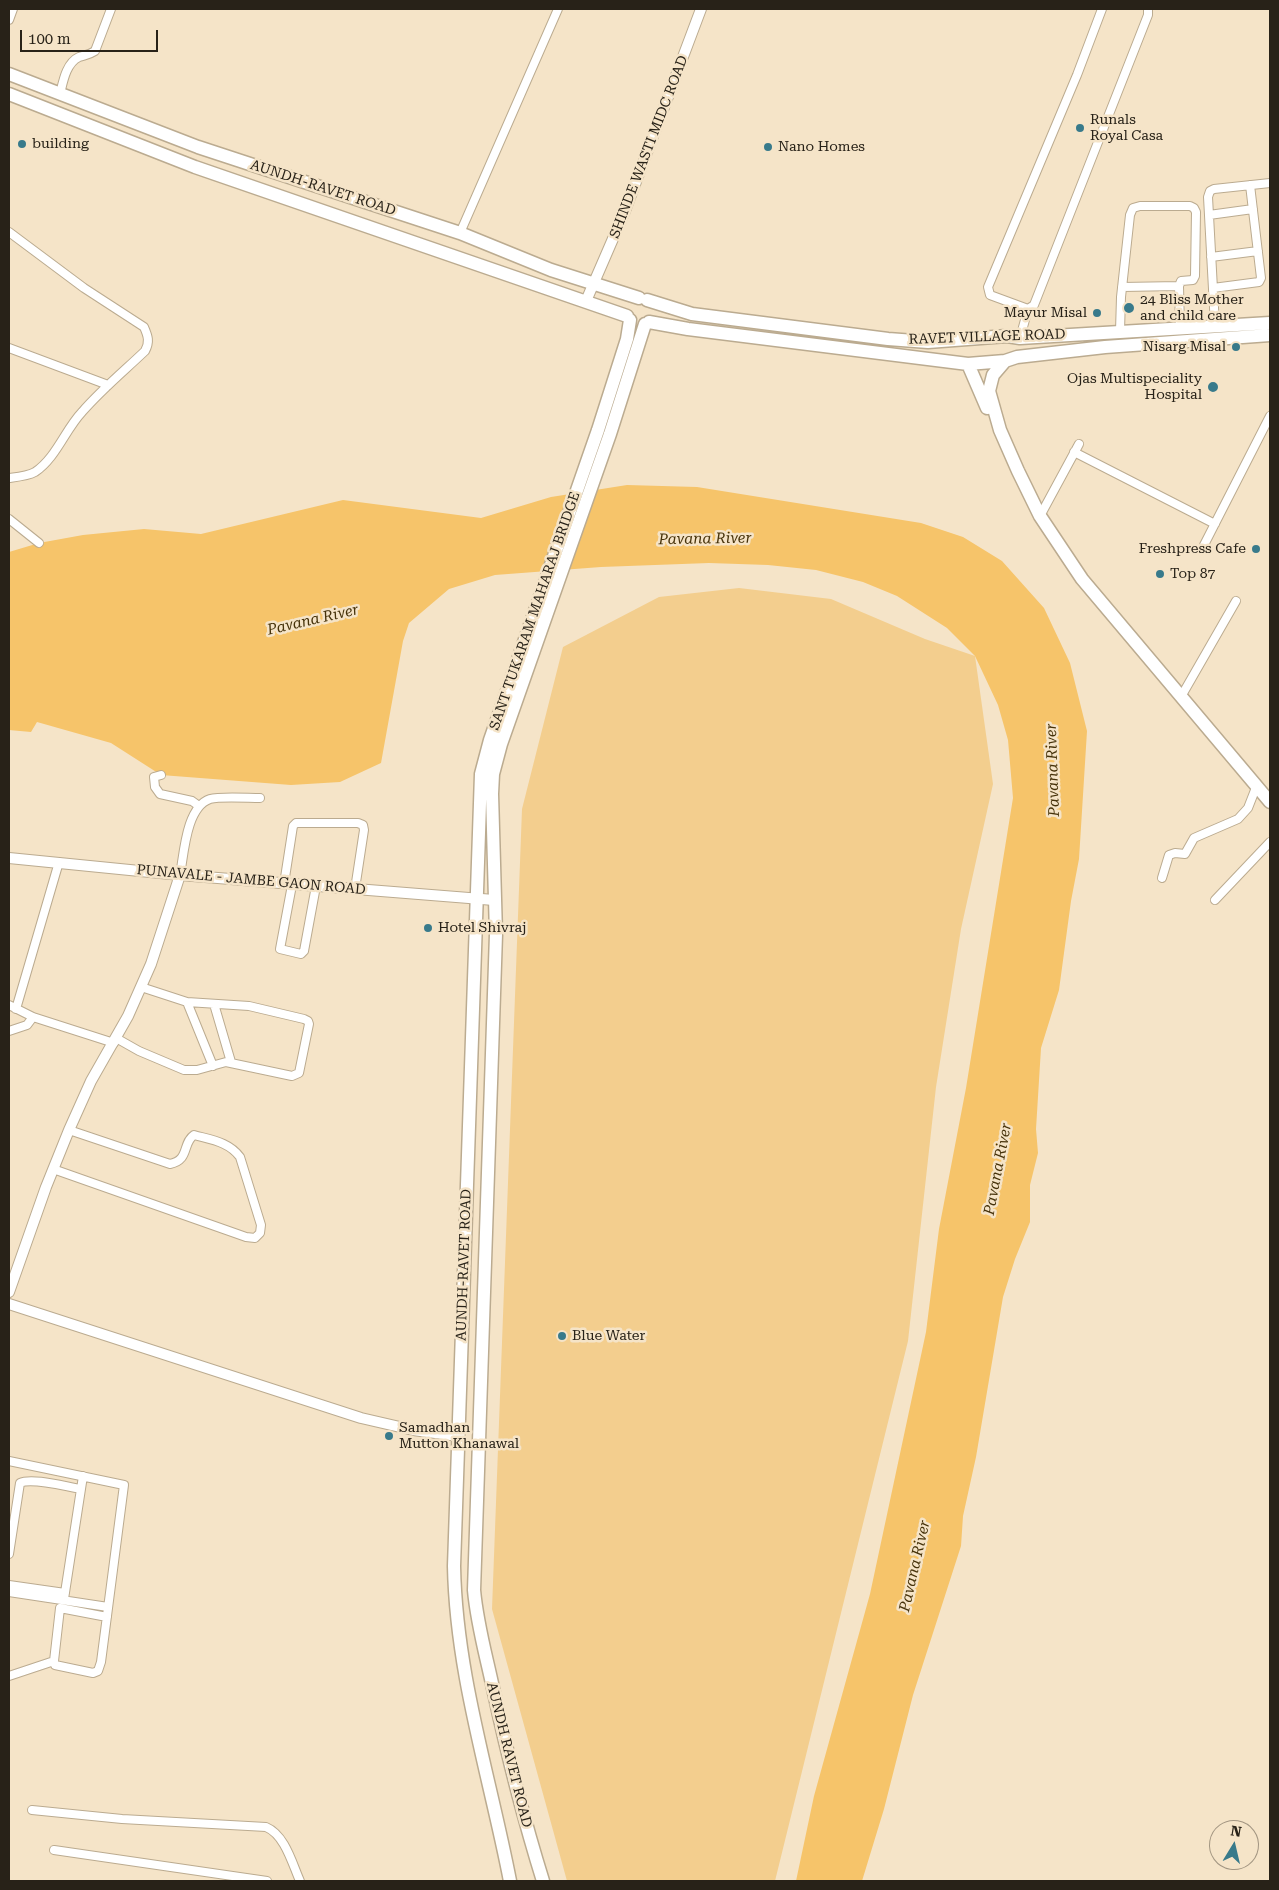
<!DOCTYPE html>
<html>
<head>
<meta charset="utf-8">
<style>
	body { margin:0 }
	#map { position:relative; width:1279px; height:1890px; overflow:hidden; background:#f5e4c8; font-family:"Roboto Serif",serif }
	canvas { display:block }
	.frame { position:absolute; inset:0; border:10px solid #282218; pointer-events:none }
	.north { position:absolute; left:1209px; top:1820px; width:50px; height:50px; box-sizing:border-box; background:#f5e4c8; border:1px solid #a39682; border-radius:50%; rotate:9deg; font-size:14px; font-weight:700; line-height:20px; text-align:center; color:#282218 }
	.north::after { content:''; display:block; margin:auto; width:18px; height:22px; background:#387a8b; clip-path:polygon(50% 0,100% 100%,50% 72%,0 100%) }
	.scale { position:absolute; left:20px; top:30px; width:138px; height:22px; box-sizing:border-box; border:2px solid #282218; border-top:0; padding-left:6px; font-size:15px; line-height:18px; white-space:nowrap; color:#282218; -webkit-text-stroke:4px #f5e4c8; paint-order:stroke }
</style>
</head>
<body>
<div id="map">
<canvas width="1279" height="1890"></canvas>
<div class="frame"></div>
<div class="north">N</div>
<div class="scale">100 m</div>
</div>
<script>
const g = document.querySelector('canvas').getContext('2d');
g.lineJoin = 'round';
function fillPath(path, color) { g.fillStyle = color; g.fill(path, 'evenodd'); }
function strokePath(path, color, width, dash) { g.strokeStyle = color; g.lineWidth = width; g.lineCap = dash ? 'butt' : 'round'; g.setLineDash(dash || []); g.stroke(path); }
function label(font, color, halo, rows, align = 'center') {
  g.font = font + ' "Roboto Serif",serif'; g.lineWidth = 5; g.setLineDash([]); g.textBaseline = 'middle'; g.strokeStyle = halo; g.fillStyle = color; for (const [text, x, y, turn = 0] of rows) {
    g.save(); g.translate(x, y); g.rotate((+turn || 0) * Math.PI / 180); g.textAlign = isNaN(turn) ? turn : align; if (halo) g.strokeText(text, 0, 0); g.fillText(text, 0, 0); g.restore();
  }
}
fillPath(new Path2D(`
	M739 588 831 599 925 639 975 656 993 784 961 929 936 1087 908 1341 775 1881H567L492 1609 522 809 563 647 659 597Z`), '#f3ce8e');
fillPath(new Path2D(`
	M627 485 697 487 921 523 963 537 1002 561 1044 608 1070 663 1087 731 1079 859 1071 901 1059 990 1041 1048 1036 1129 1038 1153 1030 1185V1222L1015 1259 1003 1297 976 1457 963 1516 961 1546 913 1695 884 1809 862 1881H796L814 1796 870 1594 926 1332 939 1229 966 1088 1013 798 1008 740 998 705 975 656 947 628 897 596 863 582 816 570 768 565 709 563 601 567 495 575 449 589 409 623 403 641 381 763 340 782 291 785 161 775 111 743 37 722 31 732 9 730V552L39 543 83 535 144 529 201 534 343 500 481 518 551 497Z`), '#f6c46a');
const minor = new Path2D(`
	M9 20 13 9
	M60 94C63 82 66 63 79 57 85 55 89 55 95 51L111 9
	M1209 215 1253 209
	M9 232 84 288 144 327C148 336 150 342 145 351 124 371 101 390 82 412 65 430 56 458 35 472 28 476 17 477 9 478
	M460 233 558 9
	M1211 257 1258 251
	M1122 287 1179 286
	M1213 288 1259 282 1261 278 1250 185
	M1028 309 990 295 988 287 1077 75 1102 9
	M1215 326 1208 197 1210 191 1214 189 1270 183
	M1120 331 1121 297 1130 215 1133 208 1140 206H1190L1194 208 1196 212 1195 276 1193 280 1181 281 1179 286 1180 328
	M1020 338 1028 309 1034 305 1148 15V9
	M9 348 108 385
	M1074 452 1215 524
	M1040 516 1079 444
	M9 519 39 543
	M1204 545 1270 416
	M1182 695 1236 601
	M161 775 154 777 155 787 160 794 192 801 199 806
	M180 875C184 854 186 807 210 799 220 796 248 798 260 798
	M1162 878 1169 855 1175 853 1185 854 1194 838 1238 819 1248 808 1257 785
	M284 884 293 826 296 823H358L363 825 364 830 355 889
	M292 885 280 949 301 954 304 951 316 886
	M1215 900 1270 842
	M141 987 187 1002 213 1066
	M214 1004 231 1062
	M9 1005 33 1017 114 1043
	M16 1009 59 862
	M9 1031 27 1025 33 1017
	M116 1038 139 1051 184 1070H197L226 1062 292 1076 299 1073 309 1024 308 1021 304 1019 249 1006 187 1002
	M53 1169 246 1237 255 1238 260 1233 261 1225 240 1157C229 1142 212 1140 194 1135 182 1143 190 1160 170 1164L69 1130
	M9 1461 124 1485 101 1662 98 1671 93 1673 55 1665 54 1661 60 1608 107 1617
	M9 1554 20 1483C32 1477 67 1487 81 1489
	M9 1585 65 1593
	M9 1592 108 1607
	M64 1599 83 1476
	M9 1676 54 1661
	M32 1810 122 1819 266 1827C285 1835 292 1863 300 1881
	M54 1850 267 1881`);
const tertiary = new Path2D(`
	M586 301 625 211 701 9
	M9 858 180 875 494 900
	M9 1292 46 1187 69 1130 91 1081 128 1016 151 964 180 875
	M9 1304 361 1418 413 1430 458 1436`);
const primary = new Path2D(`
	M9 74 198 147 460 233 551 270 639 298
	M9 94 195 167 627 316
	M647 300 692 314 888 339 928 342 1007 336 1020 338 1270 323
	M649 322 688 329 968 364 1005 361 1017 357 1105 347 1270 335
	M1005 361 993 375 989 391 1000 430 1018 471 1040 516 1082 579 1270 802
	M968 364 987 408
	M510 1881C490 1777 456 1674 454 1566L481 774 490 740 598 430 627 339 630 320
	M543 1881C523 1817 507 1753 493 1688 486 1655 477 1624 474 1590L496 934 492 794 493 774 501 744 610 434 645 324`);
strokePath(minor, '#bbab90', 10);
strokePath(tertiary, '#bbab90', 12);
strokePath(primary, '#bbab90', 15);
strokePath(minor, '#fff', 8);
strokePath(tertiary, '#fff', 10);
strokePath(primary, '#fff', 12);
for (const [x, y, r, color] of [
	[1080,128,5,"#387a8b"],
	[22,144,5,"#387a8b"],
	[768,147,5,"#387a8b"],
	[1129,308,6,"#387a8b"],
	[1097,313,5,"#387a8b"],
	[1236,347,5,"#387a8b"],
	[1213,387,6,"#387a8b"],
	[1256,549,5,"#387a8b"],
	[1160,574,5,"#387a8b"],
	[428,928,5,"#387a8b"],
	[562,1336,5,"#387a8b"],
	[389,1436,5,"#387a8b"]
]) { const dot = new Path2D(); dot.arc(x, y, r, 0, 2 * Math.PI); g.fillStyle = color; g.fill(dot); strokePath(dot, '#f5e4c8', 2); }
label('14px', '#282218', '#f5e4c8', [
	["Runals",1090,120],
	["Royal Casa",1090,136],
	["building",32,144],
	["Nano Homes",778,147],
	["24 Bliss Mother",1140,300],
	["and child care",1140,316],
	["Mayur Misal",1087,313,"right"],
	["Nisarg Misal",1226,347,"right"],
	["Ojas Multispeciality",1202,379,"right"],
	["Hospital",1202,395,"right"],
	["Freshpress Cafe",1246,549,"right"],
	["Top 87",1170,574],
	["Hotel Shivraj",438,928],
	["Blue Water",572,1336],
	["Samadhan",399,1428],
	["Mutton Khanawal",399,1444]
], 'left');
label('14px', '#282218', '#f5e4c8', [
	["SHINDE WASTI MIDC ROAD",649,147,-69],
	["AUNDH-RAVET ROAD",323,188,18],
	["RAVET VILLAGE ROAD",987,337,-2],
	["SANT TUKARAM MAHARAJ BRIDGE",535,611,-71],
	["PUNAVALE - JAMBE GAON ROAD",251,880,5],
	["AUNDH-RAVET ROAD",464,1265,-88],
	["AUNDH RAVET ROAD",509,1755,76]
]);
label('italic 15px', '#46320a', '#f5e4c8', [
	["Pavana River",705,539,-1],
	["Pavana River",313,620,-13],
	["Pavana River",1053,770,-92],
	["Pavana River",998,1169,-79],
	["Pavana River",915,1566,-77]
]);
</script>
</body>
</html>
